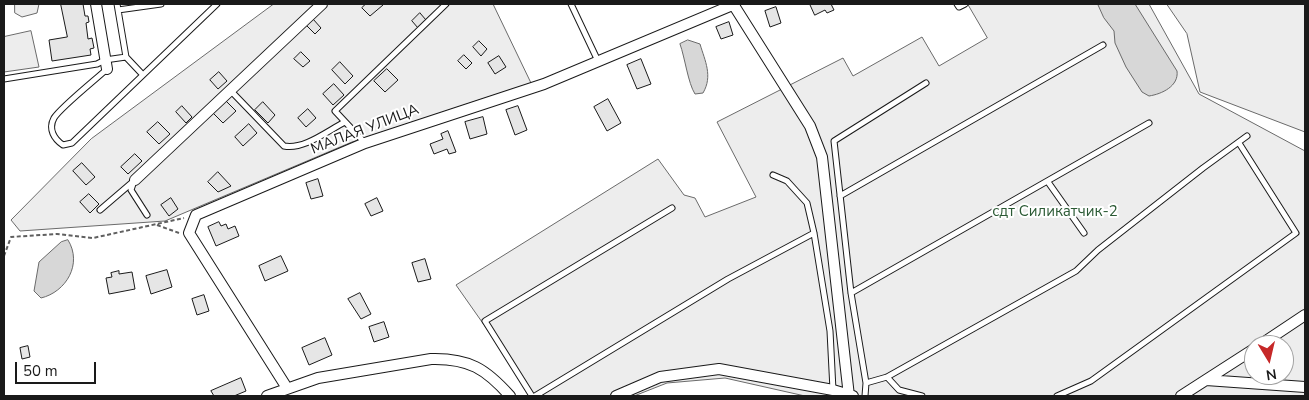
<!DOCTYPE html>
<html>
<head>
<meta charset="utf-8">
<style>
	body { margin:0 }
	#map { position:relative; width:1309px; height:400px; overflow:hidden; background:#fff; font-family:"Nunito Sans",sans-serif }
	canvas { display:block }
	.frame { position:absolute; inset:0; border:5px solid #1a1a1a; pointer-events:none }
	.north { position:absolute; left:1244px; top:335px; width:50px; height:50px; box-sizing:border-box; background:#fff; border:1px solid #a3a3a3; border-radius:50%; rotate:171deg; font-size:14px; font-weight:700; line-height:20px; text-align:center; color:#1a1a1a }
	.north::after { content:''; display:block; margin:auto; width:18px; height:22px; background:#c62828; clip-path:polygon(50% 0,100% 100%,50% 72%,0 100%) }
	.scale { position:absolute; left:15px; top:362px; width:81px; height:22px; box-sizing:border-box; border:2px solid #1a1a1a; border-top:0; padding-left:6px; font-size:15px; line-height:18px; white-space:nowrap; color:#1a1a1a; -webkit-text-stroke:4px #fff; paint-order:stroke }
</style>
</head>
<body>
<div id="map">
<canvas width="1309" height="400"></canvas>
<div class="frame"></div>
<div class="north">N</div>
<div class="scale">50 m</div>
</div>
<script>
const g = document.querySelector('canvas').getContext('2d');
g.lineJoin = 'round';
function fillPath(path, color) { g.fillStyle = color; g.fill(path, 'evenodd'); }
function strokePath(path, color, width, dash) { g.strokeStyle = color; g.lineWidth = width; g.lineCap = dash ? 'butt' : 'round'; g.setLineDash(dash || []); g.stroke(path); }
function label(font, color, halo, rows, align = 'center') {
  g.font = font + ' "Nunito Sans",sans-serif'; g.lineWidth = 4; g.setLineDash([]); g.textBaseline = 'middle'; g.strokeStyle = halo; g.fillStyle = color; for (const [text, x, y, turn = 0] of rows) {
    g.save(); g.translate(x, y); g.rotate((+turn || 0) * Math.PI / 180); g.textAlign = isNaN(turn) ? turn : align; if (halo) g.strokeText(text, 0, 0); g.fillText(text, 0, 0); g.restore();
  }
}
const green = new Path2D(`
	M15 4H39L37 13 22 17 15 13Z
	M274 4H493L531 83 352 142 165 221 20 231 11 220 91 139Z
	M968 4H1149L1199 94 1305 151V396H805L725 378 667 383 634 396H534L456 285 658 159 684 195 695 198 705 217 756 197 717 122 843 58 853 76 922 37 939 66 987 38ZM1254 345H1284V375H1254Z
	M1167 4H1305V132L1200 92 1187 34Z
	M31 31 39 67 4 72V37Z`);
fillPath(green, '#ededed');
strokePath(green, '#6a6a6a', 1);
const water = new Path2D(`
	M1098 4H1135L1177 71C1179 86 1162 94 1149 96L1142 92 1126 67 1115 43 1114 31 1104 18Z
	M688 40 700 44C705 61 713 76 703 93L695 94C688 83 685 58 680 44Z
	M68 240C83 264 66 292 41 298L34 291 39 262 61 242Z`);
fillPath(water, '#d7d7d7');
strokePath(water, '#6a6a6a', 1);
const building = new Path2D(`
	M61 4H83L85 16H88L89 22 86 23 88 39 92 38 94 48 90 49 91 55 52 61 49 40 67 37Z
	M366 4H382L383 5 370 16 362 8Z
	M810 4H831L834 10 827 13 825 10 815 15Z
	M776 7 781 23 770 27 765 11Z
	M420 13 426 20 418 28 412 21Z
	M313 19 321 28 315 34 306 25Z
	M729 22 733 35 721 39 716 27Z
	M479 41 487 49 481 56 473 47Z
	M301 52 310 61 303 67 294 59Z
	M464 55 472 63 466 69 458 61Z
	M499 56 506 67 495 74 488 63Z
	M641 59 651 84 637 89 627 65Z
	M340 62 353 76 345 84 332 70Z
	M387 69 398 80 385 92 374 81Z
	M219 72 227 81 218 89 210 80Z
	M334 84 344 95 333 105 323 94Z
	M608 99 621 123 607 131 594 107Z
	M226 101 236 111 223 123 213 113Z
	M263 102 275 115 268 123 255 110Z
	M182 106 192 117 186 123 176 112Z
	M518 106 527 130 515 135 506 110Z
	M308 109 316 118 306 127 298 118Z
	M483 117 487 134 470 139 465 122Z
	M158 122 170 134 159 144 147 132Z
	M249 124 257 133 243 146 235 137Z
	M448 131 456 152 449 154 447 149 434 154 430 144 443 139 441 134Z
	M135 154 142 161 128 174 121 167Z
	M82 163 95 177 86 185 73 171Z
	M218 172 231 186 218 192 208 182Z
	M318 179 323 196 311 199 306 183Z
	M89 194 99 204 90 213 80 202Z
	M171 198 178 209 169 216 161 205Z
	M377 198 383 211 371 216 365 204Z
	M219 222 221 226 226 224 228 229 235 226 239 236 216 246 208 227Z
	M281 256 288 271 265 281 259 266Z
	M425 259 431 279 418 282 412 263Z
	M167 270 172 287 151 294 146 276Z
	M119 271V274L132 272 135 289 109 294 106 278 112 277 111 273Z
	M360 293 371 314 361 319 348 299Z
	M204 295 209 311 197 315 192 299Z
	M384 322 389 337 374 342 369 327Z
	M325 338 332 355 309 365 302 348Z
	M28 346 30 357 22 359 20 348Z
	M241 378 246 391 234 396H214L211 391Z`);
fillPath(building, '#e6e6e6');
strokePath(building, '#1a1a1a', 1);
const service = new Path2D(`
	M117 4 126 57 143 75
	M571 4 598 61
	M957 4 959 7 965 4
	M118 10 161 4
	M107 69C95 80 61 107 54 118 48 129 54 139 63 145L72 143 217 4
	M4 79 97 64 105 60 126 57
	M230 90 284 146C304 150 327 131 345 122
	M365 143 335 111 446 4
	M773 175 787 181 807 203 814 233 830 331 833 390
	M134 181 131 190 147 215
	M1048 182 1084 233
	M840 196 1103 45
	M100 210 135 180
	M851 293 1149 123
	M887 377 899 390 922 396
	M866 383 887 377 1076 271 1098 250 1203 168 1247 136
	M532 396 485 321 672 208
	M535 396 728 279 814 233
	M865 396 866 383 851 293 834 141 926 83
	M1057 396 1091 381 1296 233 1239 143`);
const minor = new Path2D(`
	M96 4 107 69
	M733 4 810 126 822 157 849 396
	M135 180 322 4
	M1260 345 1305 315
	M1206 380 1305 387
	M287 388 189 233 196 215 365 143 544 84 735 4
	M267 396 318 378 431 359C469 358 486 369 510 396
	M616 396 660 377 719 369 833 390 853 396
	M1181 396 1254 349`);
strokePath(service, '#1a1a1a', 7);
strokePath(minor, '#1a1a1a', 12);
strokePath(new Path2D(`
	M157 225 179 233
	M4 256 11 237 57 234 93 238 184 218`), '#5f5f5f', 2, [4, 2.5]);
strokePath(service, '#fff', 5);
strokePath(minor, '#fff', 10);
label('15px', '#1a1a1a', '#fff', [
	["МАЛАЯ УЛИЦА",365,130,-21]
]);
label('15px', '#2b5a34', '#fff', [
	["сдт Силикатчик-2",1055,212]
]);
</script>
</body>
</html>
